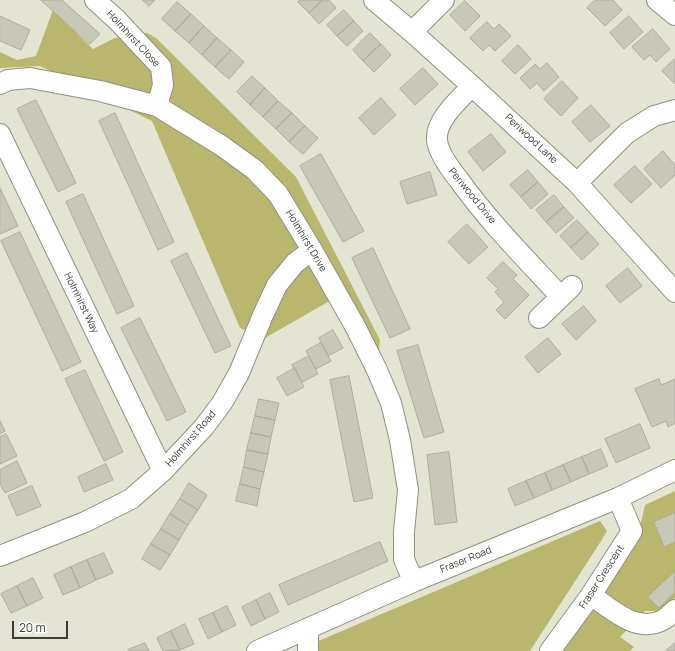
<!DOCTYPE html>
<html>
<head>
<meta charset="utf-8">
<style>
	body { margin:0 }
	#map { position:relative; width:675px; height:651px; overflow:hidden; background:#e4e4d3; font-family:Manrope,sans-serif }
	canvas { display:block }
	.scale { position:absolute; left:12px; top:621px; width:56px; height:18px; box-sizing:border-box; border:2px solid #3d3d36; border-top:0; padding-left:5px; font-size:12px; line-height:14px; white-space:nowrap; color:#3d3d36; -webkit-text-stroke:3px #fff; paint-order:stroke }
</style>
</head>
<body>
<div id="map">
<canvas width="675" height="651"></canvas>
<div class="scale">20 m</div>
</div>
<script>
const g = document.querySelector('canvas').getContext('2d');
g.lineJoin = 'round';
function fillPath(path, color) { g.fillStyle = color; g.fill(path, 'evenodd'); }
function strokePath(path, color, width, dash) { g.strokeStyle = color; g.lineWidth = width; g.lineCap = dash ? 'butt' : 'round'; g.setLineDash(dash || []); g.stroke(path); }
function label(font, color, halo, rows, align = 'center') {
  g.font = font + ' Manrope,sans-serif'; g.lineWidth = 3.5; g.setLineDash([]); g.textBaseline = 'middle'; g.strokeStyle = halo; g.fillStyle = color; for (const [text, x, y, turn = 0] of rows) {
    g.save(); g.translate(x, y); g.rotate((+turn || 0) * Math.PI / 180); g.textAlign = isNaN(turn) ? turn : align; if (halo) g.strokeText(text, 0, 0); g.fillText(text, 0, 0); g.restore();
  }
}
fillPath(new Path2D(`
	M53 10 93 49 115 38 147 33 156 38 296 177 380 340 379 351H374L347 291 265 338 240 328 152 121 40 66 0 68V52L17 60 36 56Z
	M675 491V598L657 611H645L620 637 634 647 630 651H561L635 525 641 523 645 505Z
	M600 521 607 531 601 541 530 651H314L316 642Z`), '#b8b76d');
const building = new Path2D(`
	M41 0H62L100 34 90 44Z
	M143 0H155L149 6Z
	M301 0H323L309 13 298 2Z
	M323 0H329L336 8 319 24 309 13Z
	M595 0H613L622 10 605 26 587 8Z
	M465 1 480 16 465 31 450 15Z
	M177 2 191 14 175 31 162 19Z
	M344 10 354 21 337 36 327 25Z
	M191 14 204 26 189 43 175 31Z
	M0 16 30 30 21 50 0 41Z
	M629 16 643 32 624 49 610 33Z
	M354 21 363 31 347 46 337 36Z
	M487 22 494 29 499 24 511 36 495 51 489 45 483 51 470 38Z
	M204 26 217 38 202 55 189 43Z
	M653 29 670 49 656 62 650 55 644 60 632 47Z
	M370 33 381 44 363 61 353 50Z
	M217 38 231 50 215 67 202 55Z
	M381 44 391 55 374 72 363 61Z
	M518 45 531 59 515 74 502 61Z
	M231 50 244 62 229 79 215 67Z
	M675 59V84L662 71Z
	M547 63 559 77 544 91 537 83 530 89 520 78 535 64 540 69Z
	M423 68 438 84 415 105 400 89Z
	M252 76 265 88 250 105 237 92Z
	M562 81 578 98 561 116 544 99Z
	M265 88 278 101 263 117 250 105Z
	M381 98 396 115 374 135 359 118Z
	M36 100 76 183 58 192 17 109Z
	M278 101 292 113 276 129 263 117Z
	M591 105 610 126 590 142 572 122Z
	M115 113 174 242 158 250 99 121Z
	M292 113 305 126 289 142 276 129Z
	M305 126 318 138 303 154 289 142Z
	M491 134 506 152 483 171 468 152Z
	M663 151 675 165V175L661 188 644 169Z
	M321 154 364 231 343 242 300 166Z
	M635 166 652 184 631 203 614 185Z
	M528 170 538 182 521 197 510 185Z
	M430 172 437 195 407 204 400 182Z
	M538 182 548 194 531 209 521 197Z
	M0 188 18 226 0 234Z
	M83 194 134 306 117 314 66 202Z
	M554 195 564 207 546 222 536 210Z
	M564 207 574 218 556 233 546 222Z
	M577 220 588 232 571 248 560 236Z
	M467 224 488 247 469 264 448 242Z
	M20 232 81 362 62 371 1 241Z
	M588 232 599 244 582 260 571 248Z
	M373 248 410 329 390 338 352 258Z
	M187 253 231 346 215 353 171 261Z
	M503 262 517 275 513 279 529 295 505 319 496 310 504 302 495 292 498 289 487 278Z
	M628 268 642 286 620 303 606 286Z
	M584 306 596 321 576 340 562 324Z
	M140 318 186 412 167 421 121 328Z
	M333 330 343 348 328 356 319 338Z
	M548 338 561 354 538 373 525 357Z
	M321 343 331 361 316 369 306 351Z
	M418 345 444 432 424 438 397 351Z
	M309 356 318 374 302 382 292 365Z
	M295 368 304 387 287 396 277 378Z
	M85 370 123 452 104 461 65 379Z
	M349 376 373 498 354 502 330 380Z
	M659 379 661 385 675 379V423L668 427 666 421 652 427 635 389Z
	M259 399 279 403 275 420 255 416Z
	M255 416 275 420 271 437 251 433Z
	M0 421 5 431 0 434Z
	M640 424 650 448 616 463 605 439Z
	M251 433 271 437 268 454 247 450Z
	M6 434 17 456 0 464V437Z
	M601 449 608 466 589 474 582 457Z
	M247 450 268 454 264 472 244 467Z
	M449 452 457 522 435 525 427 455Z
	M582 457 589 474 571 482 563 465Z
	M17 461 27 483 5 493 0 484V470Z
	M106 464 113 480 84 492 78 477Z
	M563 465 571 482 552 490 545 473Z
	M244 467 264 472 260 489 240 484Z
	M545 473 552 490 534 498 526 481Z
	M526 481 534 498 515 506 508 489Z
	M189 483 207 495 198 510 180 499Z
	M240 484 260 489 257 506 236 501Z
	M32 486 41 506 17 516 8 496Z
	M180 499 198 510 188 525 170 514Z
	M675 513V542L664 547 654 522Z
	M170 514 188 525 179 540 161 529Z
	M161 529 179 540 170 555 151 544Z
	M380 542 388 561 288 605 279 585Z
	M151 544 170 555 160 570 142 559Z
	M104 553 113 573 96 580 87 560Z
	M87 560 96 580 80 588 71 567Z
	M71 567 80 588 63 595 54 575Z
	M674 572 675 592 659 608 648 597Z
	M33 578 43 598 27 606 17 586Z
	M17 586 27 606 11 613 1 594Z
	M270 593 279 612 265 619 256 600Z
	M256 600 265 619 251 626 242 607Z
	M227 606 236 625 222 632 213 613Z
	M213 613 222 632 208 639 199 619Z
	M185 624 194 644 180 650 171 631Z
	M171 631 180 650 163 651 157 638Z
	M145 643 149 651H128V650Z
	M675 643V651H666Z`);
fillPath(building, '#c8c8b7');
strokePath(building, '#acad9c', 1);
const street = new Path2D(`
	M95 0 117 20 161 67 163 85 157 106
	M374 0 412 32 472 86 577 183 675 292
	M657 0 675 15
	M412 32 444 0
	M0 84 8 80 30 78 100 91 157 106 222 146 255 170 278 194 312 250 355 326 376 368 391 403 400 440 408 490 404 532V559L408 569 415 581
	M472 86C460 99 435 120 437 140 438 153 451 170 459 180 489 222 526 259 561 297
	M0 134 163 471
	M577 183 627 133 654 116 675 110
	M539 318 572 286
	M0 556 85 522 131 499 163 471 204 427 222 403 239 373 263 315 277 285 295 263 312 250
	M591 595C611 609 637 634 663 620 668 617 671 613 675 610
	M308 629V651
	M257 651 415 581 618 498 675 470
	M550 651 591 595 632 531 618 498`);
strokePath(street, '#919181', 22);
strokePath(street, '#fff', 20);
label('10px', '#3d3d36', '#fff', [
	["Holmhirst Close",133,39,47],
	["Periwood Lane",531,139,43],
	["Periwood Drive",472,196,51],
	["Holmhirst Drive",306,241,59],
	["Holmhirst Way",81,303,64],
	["Holmhirst Road",191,439,-49],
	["Fraser Road",466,560,-22],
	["Fraser Crescent",602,577,-57]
]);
</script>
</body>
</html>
